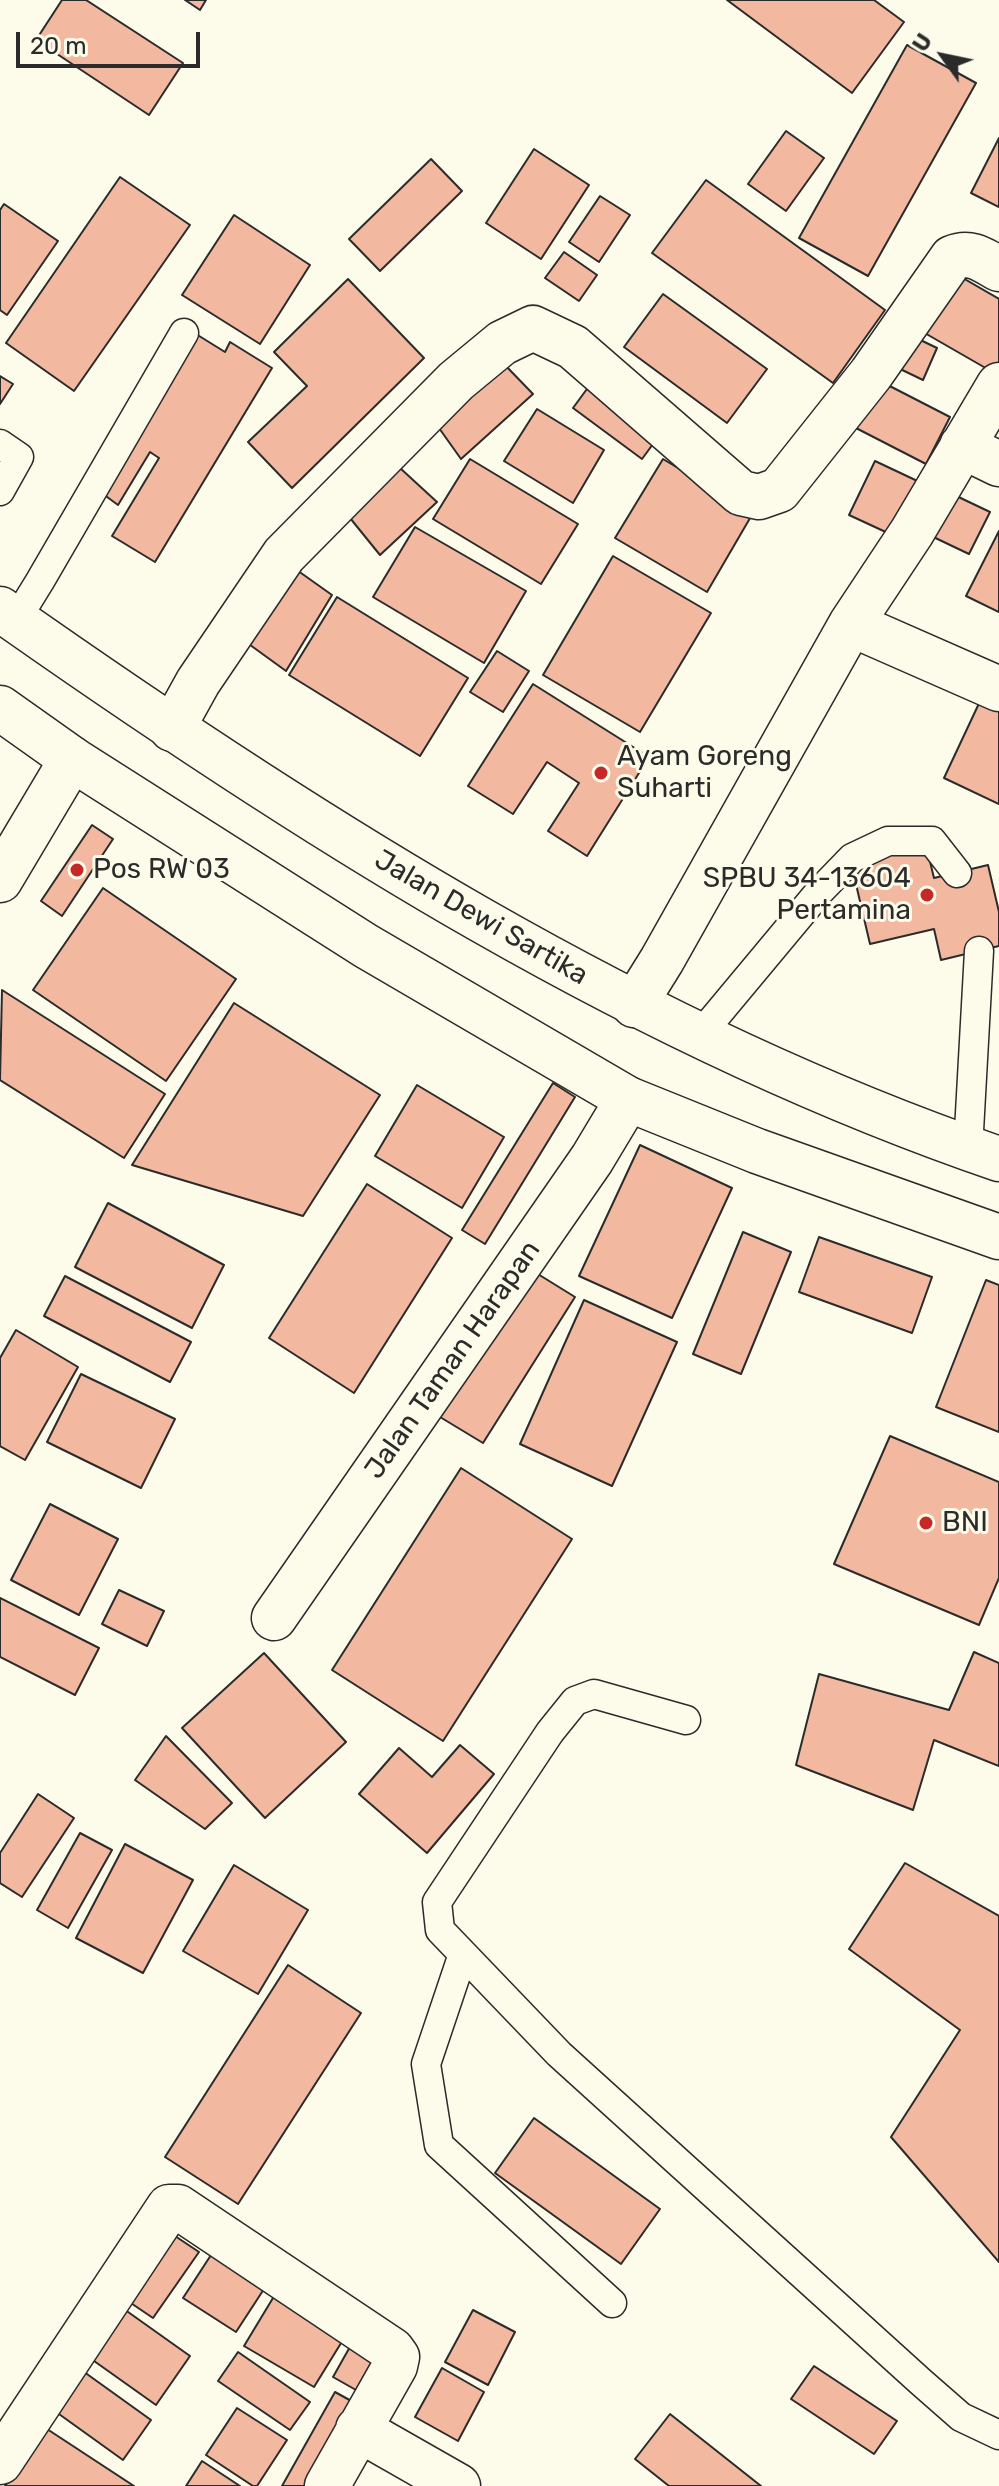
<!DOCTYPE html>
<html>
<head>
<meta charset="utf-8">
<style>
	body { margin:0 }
	#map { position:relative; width:999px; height:2486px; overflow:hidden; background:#fdfbea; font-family:Rubik,sans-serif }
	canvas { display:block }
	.north { position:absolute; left:903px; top:16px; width:80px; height:80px; -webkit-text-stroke:6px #fdfbea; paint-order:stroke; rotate:303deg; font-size:22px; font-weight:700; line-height:32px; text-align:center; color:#2b2b2b }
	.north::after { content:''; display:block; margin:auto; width:28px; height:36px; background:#2b2b2b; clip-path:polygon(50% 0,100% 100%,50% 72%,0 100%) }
	.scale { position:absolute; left:16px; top:32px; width:184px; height:36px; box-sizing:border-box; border:4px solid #2b2b2b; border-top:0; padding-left:10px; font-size:24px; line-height:28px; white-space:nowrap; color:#2b2b2b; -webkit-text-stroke:6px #fdfbea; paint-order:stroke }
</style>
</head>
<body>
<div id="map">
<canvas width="999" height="2486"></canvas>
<div class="north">U</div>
<div class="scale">20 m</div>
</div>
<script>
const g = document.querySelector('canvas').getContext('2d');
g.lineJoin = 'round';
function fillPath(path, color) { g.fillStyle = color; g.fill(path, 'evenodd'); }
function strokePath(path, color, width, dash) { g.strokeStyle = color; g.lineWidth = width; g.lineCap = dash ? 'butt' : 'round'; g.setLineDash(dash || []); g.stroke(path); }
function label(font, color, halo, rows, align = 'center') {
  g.font = font + ' Rubik,sans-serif'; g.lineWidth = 6; g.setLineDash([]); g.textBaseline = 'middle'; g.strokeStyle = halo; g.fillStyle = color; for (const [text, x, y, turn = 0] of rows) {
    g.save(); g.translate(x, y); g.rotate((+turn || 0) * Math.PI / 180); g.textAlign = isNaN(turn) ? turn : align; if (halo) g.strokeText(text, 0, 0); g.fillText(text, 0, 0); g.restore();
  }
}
const building = new Path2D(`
	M62 0H86L183 63 149 115 36 40Z
	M185 0H206L200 10Z
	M727 0H874L904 22 852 93Z
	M907 45 976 83 868 276 799 238Z
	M786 131 824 158 786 211 748 184Z
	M999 138V207L971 193Z
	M534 149 589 185 541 259 486 223Z
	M431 159 462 191 380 271 349 239Z
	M120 177 190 225 74 391 6 343Z
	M706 180 885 310 833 383 652 253Z
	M600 196 630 215 599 262 569 242Z
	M4 204 58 241 7 315 0 310V210Z
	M234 215 310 265 260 344 182 295Z
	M564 252 597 275 579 301 545 278Z
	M949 270 999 299V370L996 374 916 328Z
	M348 279 424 358 292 488 248 442 307 386 274 352Z
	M663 294 767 369 727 423 624 347Z
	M196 334 225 352 230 342 272 368 155 562 112 536 159 458 150 452 118 505 99 491Z
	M910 335 937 348 923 380 896 367Z
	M504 364 533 394 461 459 434 421Z
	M0 376 13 384 0 404Z
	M595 378 664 429 642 459 573 408Z
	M878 380 950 417 926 464 854 427Z
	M537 409 604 450 573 503 504 461Z
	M470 459 578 524 541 584 433 519Z
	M663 459 753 513 707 592 615 538Z
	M875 461 928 486 903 540 849 515Z
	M400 468 437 502 380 555 350 518Z
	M948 492 990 512 969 554 927 534Z
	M415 527 526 591 484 663 373 597Z
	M999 531V612L966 596Z
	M613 556 711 613 640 732 543 675Z
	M294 568 332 595 286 671 246 642Z
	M337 597 468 678 420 756 289 675Z
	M497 651 529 671 503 712 470 692Z
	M533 684 649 757 587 856 548 831 579 783 547 762 513 814 468 786Z
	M982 697 999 705V804L944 778Z
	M92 825 113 839 62 916 41 901Z
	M926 845 934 878 988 865 999 912V946L941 960 934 929 870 944 851 863Z
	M103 888 236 979 166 1081 33 990Z
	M2 990 165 1094 124 1158 0 1080Z
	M234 1003 380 1095 303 1216 132 1165Z
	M553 1083 575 1097 485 1244 462 1230Z
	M417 1085 504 1137 462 1208 375 1156Z
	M640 1145 732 1188 672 1318 579 1276Z
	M367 1184 452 1238 354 1393 269 1338Z
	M108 1203 224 1265 192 1328 75 1267Z
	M743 1232 791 1252 741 1374 693 1354Z
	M819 1237 932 1277 912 1333 799 1292Z
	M533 1271 575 1297 483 1443 440 1417Z
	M65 1276 191 1342 170 1382 44 1316Z
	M986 1280 999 1285V1432L936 1407Z
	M584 1300 677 1342 612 1486 520 1444Z
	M16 1330 78 1367 25 1460 0 1446V1358Z
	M81 1374 175 1419 141 1488 47 1442Z
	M890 1436 999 1482V1578L979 1625 834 1564Z
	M461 1468 572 1539 443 1741 332 1670Z
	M50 1504 118 1539 79 1615 11 1580Z
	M119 1590 164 1611 147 1646 102 1624Z
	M0 1598 99 1648 75 1695 0 1657Z
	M974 1652 999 1663V1766L934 1740 913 1810 796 1765 819 1674 949 1710Z
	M264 1653 346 1742 265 1818 182 1728Z
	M166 1736 232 1803 205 1829 135 1780Z
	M460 1745 494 1774 427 1853 359 1794 399 1748 432 1777Z
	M38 1794 74 1818 22 1897 0 1883V1853Z
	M80 1833 112 1850 68 1928 37 1910Z
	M125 1844 193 1880 143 1973 76 1938Z
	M905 1863 999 1916V2262L891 2137 960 2030 849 1949Z
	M234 1865 308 1910 258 1994 183 1951Z
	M288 1965 361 2013 238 2204 165 2157Z
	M534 2118 660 2209 621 2264 495 2173Z
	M163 2228 199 2252 153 2318 119 2295Z
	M211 2255 264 2289 236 2332 183 2298Z
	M276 2293 346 2335 314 2387 244 2346Z
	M114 2302 190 2356 156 2405 80 2351Z
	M473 2310 515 2332 488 2385 445 2362Z
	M351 2345 374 2358 356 2390 333 2377Z
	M238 2352 310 2402 290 2430 218 2381Z
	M73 2364 151 2420 123 2460 45 2404Z
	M814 2366 897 2421 874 2454 791 2399Z
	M442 2368 484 2392 458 2441 415 2417Z
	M335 2392 355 2403 308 2486H282Z
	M237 2408 287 2440 257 2486H253L206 2455Z
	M670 2414 761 2486H669L635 2459Z
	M44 2427 134 2486H5Z
	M202 2461 240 2486H186Z`);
fillPath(building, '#f2b8a0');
strokePath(building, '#2b2b2b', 2);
const lane = new Path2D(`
	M0 444 19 457 0 491
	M16 620 40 581 184 333
	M700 1035 820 891 852 858 888 841H932L957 873
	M968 1149 979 951
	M686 1720 594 1694 575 1701 550 1732 437 1902 440 1930 559 2054 921 2382 961 2417 999 2435
	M463 1954 426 2064 439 2145 612 2303`);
const street = new Path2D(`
	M962 446 999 464
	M851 624 999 689
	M172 729 198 682 284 555 456 381 502 343 533 328 573 347 741 493 759 497 779 490 871 374 952 258C971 250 983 260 999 269
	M0 880 72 759
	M634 1005 662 960 851 624 912 532 999 385
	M274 1618 592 1159 628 1099
	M358 2429 458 2486
	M0 2462 169 2207H178L392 2350 397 2357 395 2366 327 2486`);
const primary = new Path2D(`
	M0 609C311 828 637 1035 999 1159
	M0 708 72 759 366 946 628 1099 757 1151 999 1237`);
strokePath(lane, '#2b2b2b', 31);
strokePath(street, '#2b2b2b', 47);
strokePath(primary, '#2b2b2b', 47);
strokePath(lane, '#fdfbea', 28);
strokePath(street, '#fdfbea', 44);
strokePath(primary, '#fdfbea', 44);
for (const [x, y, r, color] of [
	[601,773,8,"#c62828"],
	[77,870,8,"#c62828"],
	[927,895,8,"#c62828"],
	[926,1523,8,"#c62828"]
]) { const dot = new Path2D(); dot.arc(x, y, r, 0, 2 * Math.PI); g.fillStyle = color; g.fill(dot); strokePath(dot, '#fdfbea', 3); }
label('28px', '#2b2b2b', '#fdfbea', [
	["Ayam Goreng",617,757],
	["Suharti",617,789],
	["Pos RW 03",93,870],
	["SPBU 34-13604",911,879,"right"],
	["Pertamina",911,911,"right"],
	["BNI",942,1523]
], 'left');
label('28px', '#2b2b2b', '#fdfbea', [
	["Jalan Dewi Sartika",481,918,30],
	["Jalan Taman Harapan",453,1360,-55]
]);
</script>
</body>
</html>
